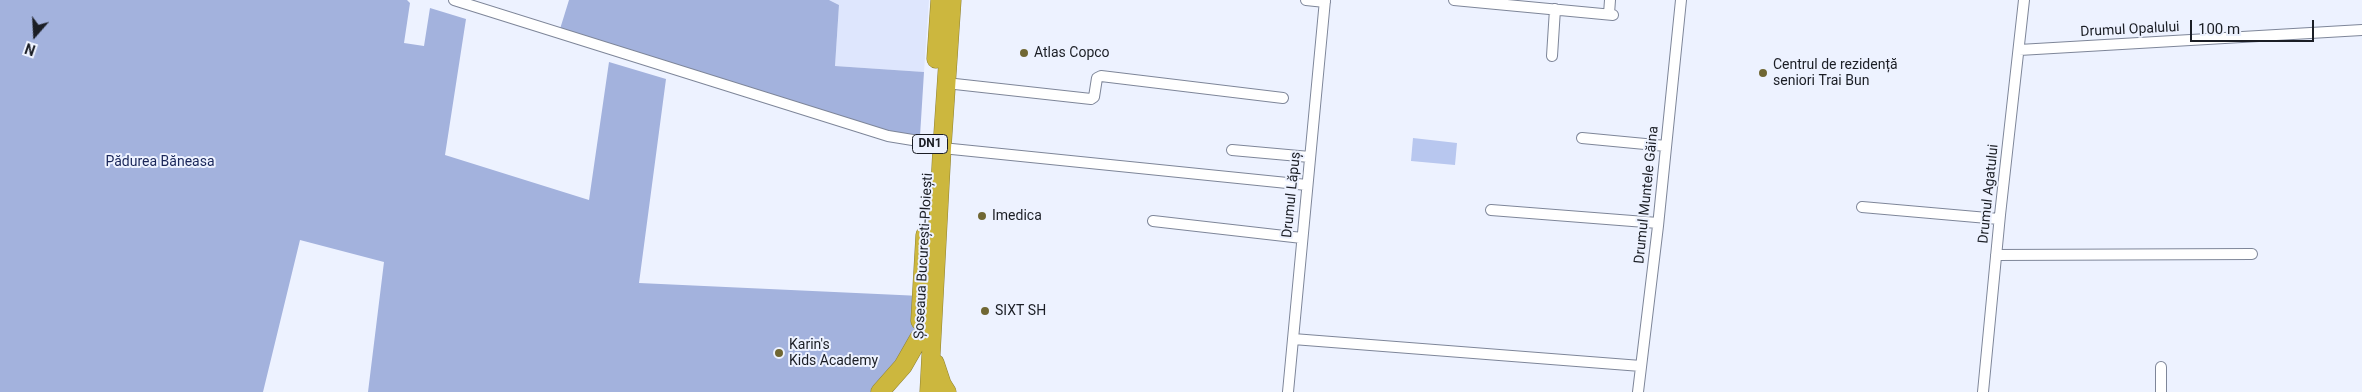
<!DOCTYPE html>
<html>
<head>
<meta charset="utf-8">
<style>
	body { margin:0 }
	#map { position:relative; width:2362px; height:392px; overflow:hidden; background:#edf2ff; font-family:Roboto,sans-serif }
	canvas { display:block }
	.north { position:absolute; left:10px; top:10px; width:50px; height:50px; -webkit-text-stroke:4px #edf2ff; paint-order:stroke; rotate:199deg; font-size:14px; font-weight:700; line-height:20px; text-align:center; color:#1b1e25 }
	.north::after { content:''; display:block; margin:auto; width:18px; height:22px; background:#1b1e25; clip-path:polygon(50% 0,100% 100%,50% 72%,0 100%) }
	.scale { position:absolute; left:2190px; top:20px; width:124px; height:22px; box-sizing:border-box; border:2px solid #1b1e25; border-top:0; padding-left:6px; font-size:15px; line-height:18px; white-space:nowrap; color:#1b1e25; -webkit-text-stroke:4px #edf2ff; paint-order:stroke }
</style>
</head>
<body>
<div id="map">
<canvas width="2362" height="392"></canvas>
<div class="north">N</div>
<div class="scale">100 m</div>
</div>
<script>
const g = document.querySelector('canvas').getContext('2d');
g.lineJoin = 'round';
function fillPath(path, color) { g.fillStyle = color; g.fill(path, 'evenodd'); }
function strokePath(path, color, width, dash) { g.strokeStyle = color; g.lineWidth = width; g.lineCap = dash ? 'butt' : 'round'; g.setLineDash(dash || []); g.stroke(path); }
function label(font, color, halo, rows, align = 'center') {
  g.font = font + ' Roboto,sans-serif'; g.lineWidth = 4; g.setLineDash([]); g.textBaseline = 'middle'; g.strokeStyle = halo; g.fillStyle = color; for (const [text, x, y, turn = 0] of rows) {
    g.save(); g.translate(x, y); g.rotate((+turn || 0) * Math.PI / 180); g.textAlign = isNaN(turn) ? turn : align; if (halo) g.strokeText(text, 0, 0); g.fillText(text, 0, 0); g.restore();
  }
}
fillPath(new Path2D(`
	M829 0H929L924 72 835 66 839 5Z`), '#dee6fd');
fillPath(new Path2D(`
	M1413 138 1457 143 1455 165 1411 161Z`), '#b8c7ef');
fillPath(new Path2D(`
	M0 0H407L410 3 404 43 424 46 430 8 466 19 445 155 589 200 609 62 666 79 639 283 921 296 919 338 880 392H368L384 262 300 240 263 392H0Z
	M569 0H829L839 5 835 66 924 72 920 136 906 137 560 29Z`), '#a3b2dd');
const street = new Path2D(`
	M454 0 888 136 931 143
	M1306 0 1325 2
	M1454 0 1613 15
	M1609 14 1610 0
	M2019 50 2362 30
	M1552 56 1555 9
	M946 83 1091 99 1094 97 1097 78 1101 76 1283 98
	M1582 138 1666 146
	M942 148 1307 185
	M1232 150 1310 157
	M1862 207 1999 219
	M1491 210 1658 223
	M1153 221 1302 238
	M1996 255 2252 254
	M1293 339 1641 366
	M1288 392 1325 0
	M1638 392 1658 226 1681 0
	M1983 392 2000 215 2024 0
	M2161 392V367`);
const highway = new Path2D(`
	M936 59 940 0
	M920 321 925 235
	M935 363 942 384 947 392
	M880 392 903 366 919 338
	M929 392 942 148 952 0`);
strokePath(street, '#7e8699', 12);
strokePath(highway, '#8e8135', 19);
strokePath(street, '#fff', 10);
strokePath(highway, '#ccb73e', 18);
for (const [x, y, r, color] of [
	[1024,53,5,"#706733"],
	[1763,73,5,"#706733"],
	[982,216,5,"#706733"],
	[985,311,5,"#706733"],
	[779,353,5,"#706733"]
]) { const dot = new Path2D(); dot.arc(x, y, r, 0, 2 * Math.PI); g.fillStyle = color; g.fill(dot); strokePath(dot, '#edf2ff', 2); }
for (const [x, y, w] of [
	[930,144,35]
]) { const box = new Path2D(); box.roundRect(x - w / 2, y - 9.5, w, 19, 4); g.fillStyle = '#edf2ff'; g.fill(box); strokePath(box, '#1b1e25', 1); }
label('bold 12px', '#1b1e25', null, [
	["DN1",930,144]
]);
label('14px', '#1b1e25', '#edf2ff', [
	["Drumul Opalului",2130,30,-3],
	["Drumul Agatului",1989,194,-84],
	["Drumul Lăpuș",1292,195,-84],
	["Drumul Muntele Găina",1647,195,-84],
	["Șoseaua București-Ploiești",924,256,-87]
]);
label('14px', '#1b1e25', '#edf2ff', [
	["Atlas Copco",1034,53],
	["Centrul de rezidență",1773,65],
	["seniori Trai Bun",1773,81],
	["Imedica",992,216],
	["SIXT SH",995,311],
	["Karin's",789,345],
	["Kids Academy",789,361]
], 'left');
label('14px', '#192659', '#edf2ff', [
	["Pădurea Băneasa",160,162]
]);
</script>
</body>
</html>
